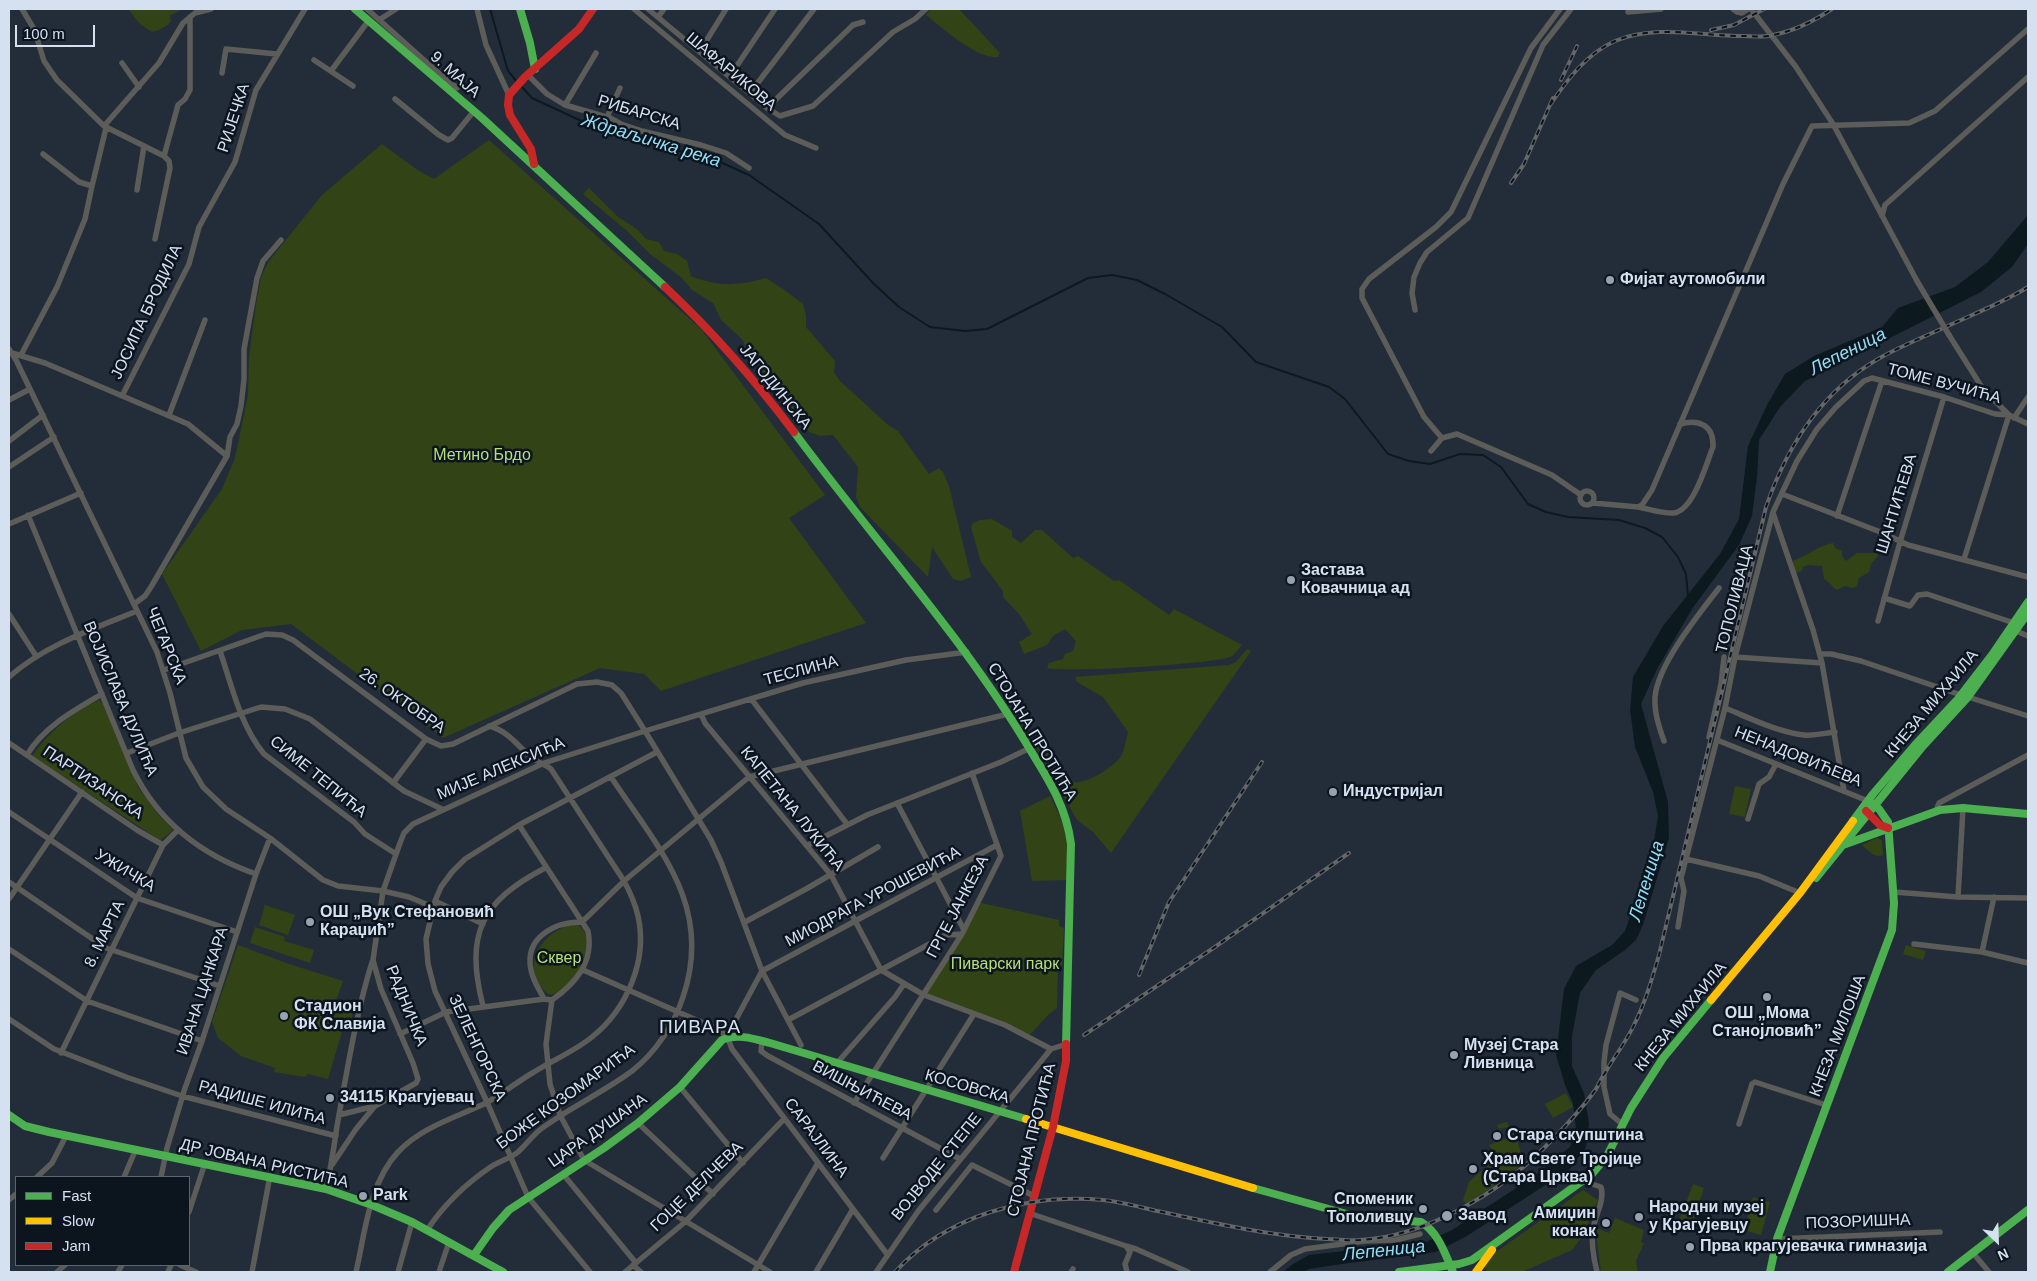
<!DOCTYPE html>
<html>
<head>
<meta charset="utf-8">
<style>
	body { margin:0 }
	#map { position:relative; width:2037px; height:1281px; overflow:hidden; background:#232d3a; font-family:Helvetica,sans-serif }
	canvas { display:block }
	.frame { position:absolute; inset:0; border:10px solid #d5e1f0; pointer-events:none }
	.legend { position:absolute; left:15px; top:1176px; width:175px; height:90px; box-sizing:border-box; background:#0c141e; border:1px solid #5c6672; margin:0; padding:6px 9px; list-style:none; font-size:15px; color:#d5e1f0 }
	.legend li { display:flex; align-items:center; gap:10px; height:25px }
	.legend b { width:25px; border:1px solid #5c6672 }
	.north { position:absolute; left:1972px; top:1216px; width:50px; height:50px; -webkit-text-stroke:4px #0c141e; paint-order:stroke; rotate:156deg; font-size:14px; font-weight:700; line-height:20px; text-align:center; color:#d5e1f0 }
	.north::after { content:''; display:block; margin:auto; width:18px; height:22px; background:#d5e1f0; clip-path:polygon(50% 0,100% 100%,50% 72%,0 100%) }
	.scale { position:absolute; left:15px; top:25px; width:80px; height:22px; box-sizing:border-box; border:2px solid #d5e1f0; border-top:0; padding-left:6px; font-size:15px; line-height:18px; white-space:nowrap; color:#d5e1f0; -webkit-text-stroke:4px #0c141e; paint-order:stroke }
</style>
</head>
<body>
<div id="map">
<canvas width="2037" height="1281"></canvas>
<div class="frame"></div>
<ul class="legend">
<li><b style="height:6px;background:#4caf50"></b>Fast</li>
<li><b style="height:6px;background:#ffc107"></b>Slow</li>
<li><b style="height:6px;background:#c62828"></b>Jam</li>
</ul>
<div class="north">N</div>
<div class="scale">100 m</div>
</div>
<script>
const g = document.querySelector('canvas').getContext('2d');
g.lineJoin = 'round';
function fillPath(path, color) { g.fillStyle = color; g.fill(path, 'evenodd'); }
function strokePath(path, color, width, dash) { g.strokeStyle = color; g.lineWidth = width; g.lineCap = dash ? 'butt' : 'round'; g.setLineDash(dash || []); g.stroke(path); }
function label(font, color, halo, rows, align = 'center') {
  g.font = font + ' Helvetica,sans-serif'; g.lineWidth = 5; g.setLineDash([]); g.textBaseline = 'middle'; g.strokeStyle = halo; g.fillStyle = color; for (const [text, x, y, turn = 0] of rows) {
    g.save(); g.translate(x, y); g.rotate((+turn || 0) * Math.PI / 180); g.textAlign = isNaN(turn) ? turn : align; if (halo) g.strokeText(text, 0, 0); g.fillText(text, 0, 0); g.restore();
  }
}
fillPath(new Path2D(`
	M128 9H182L170 16 171 21C168 26 158 31 152 32L140 24Z
	M931 9H959L1000 53 998 57C978 60 941 27 926 15Z
	M489 140 701 329 825 495 789 518 866 623 661 691 644 674 600 668 443 738 291 624 242 630 201 651 162 574 222 489 235 458 248 395 249 357 256 305 261 277 269 261 322 195 382 144 419 171 434 179Z
	M589 188 617 216 638 230 646 239 659 242 664 251 677 254 687 261 691 276C718 287 737 286 766 278L786 291 803 304 806 315V327L835 361 834 372 839 380 888 425 898 431 929 474 939 468 943 472 949 486 971 577 960 581 953 579 932 547 928 577 860 507 856 497 858 467 833 435 820 436 809 432 747 353 743 340 721 320 713 303 692 290 682 278 650 254 627 231 583 194Z
	M992 519 1012 531V537L1021 543 1035 530H1042L1073 558 1078 556 1114 581 1119 580 1169 615 1174 609 1242 645C1239 648 1235 654 1232 656 1220 664 1063 673 1047 668L1049 663 1063 659 1065 654 1073 651 1076 641 1065 629 1053 636 1047 645 1024 654 1019 642 1032 634 1019 614 1003 597V591L981 562 971 527 973 523 980 520Z
	M1833 543 1835 548 1842 551V556L1846 561 1857 553H1877L1878 556 1871 564 1869 572 1859 578 1857 586 1853 588 1845 586 1837 590C1832 587 1830 582 1824 579L1822 566 1808 565 1803 567 1802 571 1795 573 1793 561C1807 556 1819 545 1833 543Z
	M1247 649 1251 651 1111 853 1093 832 1077 820 1034 743 1042 740 1073 782C1086 785 1114 767 1121 756 1125 750 1126 739 1128 732L1103 697 1077 682 1075 677 1229 665 1236 662Z
	M99 700 103 704 138 787 157 813 173 830 161 840 158 839 32 756C49 732 72 712 99 700Z
	M1735 786 1751 789 1745 817 1729 814Z
	M1050 796 1067 831 1068 880 1032 881 1020 811Z
	M1877 838 1882 840 1883 855C1875 859 1868 850 1862 845Z
	M977 902 1059 920V926L1064 928 1062 965 1058 966 1057 1008 1048 1015 1029 1036 925 994Z
	M265 905 295 915 288 935 259 925Z
	M575 924C605 933 571 1000 548 994 518 968 541 930 575 924Z
	M255 927 285 937 284 941 314 950 310 963 250 943Z
	M238 945 289 964 343 981 335 1003 352 1010 351 1026 344 1025 328 1079 308 1074 305 1077 274 1072 275 1068 241 1056 218 1038 212 1022Z
	M1906 945 1926 951 1923 960 1903 954Z
	M1566 1093 1573 1107 1553 1118 1545 1104Z
	M1507 1122 1509 1127 1513 1126 1524 1163 1488 1190 1466 1204 1463 1200 1469 1182 1489 1164 1491 1167 1488 1170 1489 1174 1500 1168 1496 1163 1492 1165 1490 1163 1497 1157 1489 1145 1511 1137 1506 1127 1499 1129 1497 1125Z
	M1693 1184 1704 1188 1691 1227 1679 1221Z
	M1583 1190 1598 1200 1582 1237 1572 1250 1522 1272H1487L1484 1265 1492 1255Z
	M1753 1197 1770 1202 1761 1235 1744 1230Z
	M1615 1218 1644 1230 1641 1242 1644 1243 1636 1261 1638 1272H1601L1596 1233 1597 1228 1609 1233Z`), '#324315');
fillPath(new Path2D(`
	M2028 215V244L2012 267 1981 292 1805 381 1780 407 1759 440 1757 477 1752 516 1739 545 1692 609 1657 669 1641 704 1668 802 1669 838 1643 925 1636 940 1625 950 1596 970 1580 993 1572 1036V1066L1584 1093 1589 1123 1586 1147 1570 1169 1467 1236 1436 1252 1342 1264 1309 1269 1304 1272H1283L1293 1264 1309 1255 1426 1242 1452 1230 1533 1177 1570 1147 1576 1129 1573 1103 1565 1085 1556 1055 1564 989 1576 966 1612 945 1625 931 1653 847 1658 816 1653 792 1635 747 1630 710 1633 677 1663 626 1720 554 1739 519 1748 446 1767 405 1785 374 1814 356 1882 327 1898 308 1955 287 1988 262Z
	M1701 1214 1720 1221 1717 1230 1698 1224Z`), '#0c1a1f');
strokePath(new Path2D(`
	M490 9 508 71 518 83
	M521 86 532 98 590 125 674 150 707 156 749 175 819 224 873 283 899 307 930 327 965 331 987 329 1088 278 1112 275 1137 280 1165 294 1222 327 1256 362 1329 387 1345 399 1388 454 1409 461 1430 464 1460 454 1483 455 1501 467 1528 504 1546 512 1568 517 1619 520 1645 528 1662 537 1678 557 1686 574 1688 596`), '#0c1a1f', 2);
strokePath(new Path2D(`
	M22 9 34 29 44 61 57 80 104 126 164 156 169 161 170 168 155 239
	M367 9 434 69 435 75
	M477 9 486 45 509 95
	M634 9 785 135 816 148
	M648 9 767 108 780 116 813 106 893 32 915 19 926 9
	M1733 9 1737 12 1742 13 1748 9
	M1751 9 1796 67 1833 124 1917 281
	M1628 12 1661 9
	M658 17 664 9
	M379 20 396 9
	M700 51 726 9
	M314 60 353 86
	M122 63 139 87
	M434 69 457 88
	M331 71 369 20
	M222 73 226 49 277 54
	M528 75 547 94 565 105 610 118 621 124 642 131 701 145 726 153 749 168
	M730 76 775 9
	M750 93 814 9
	M395 99 439 135 448 140 452 138 474 111
	M565 105 596 53
	M767 108 853 25 863 22
	M607 117 620 88
	M104 126 159 63 183 23 195 13 211 9
	M43 154 79 182 92 186 106 128
	M164 156 178 105 185 99 190 90V17
	M137 190 144 146
	M1882 216 1885 205 2028 77
	M1415 310 1412 293 1414 277 1420 263 1427 252 1468 218 1543 45 1571 9
	M1949 335 1983 389 2009 415 2028 424
	M9 349 16 360 157 652 170 693 186 758 203 787 226 809 270 838 323 880 338 886 383 891 409 897 433 907
	M12 353 45 363 188 424 227 456
	M21 355 57 287 85 219 92 186
	M122 396 189 264 199 227 235 162 256 90 305 9
	M9 400 30 389
	M169 415 205 320
	M2014 418 2028 397
	M1442 438 1424 417 1362 298V289L1369 279 1436 227 1451 212 1531 48 1560 9
	M9 441 43 415
	M1431 451 1442 438 1457 434 1552 475 1581 495
	M9 467 54 437
	M1580 498a7 7 0 1 1 14 0a7 7 0 1 1-14 0Z
	M1782 494 1883 533 1908 545 2028 577
	M1593 503 1638 507 1642 505 1652 490 1783 184 1812 126 1909 123 1935 111 2028 29
	M1638 507C1649 509 1663 514 1674 513 1694 510 1706 464 1713 447 1714 425 1699 419 1680 424
	M1773 513 1813 630 1822 663 1844 791
	M28 515 133 770C159 823 201 855 256 874
	M1837 516 1882 381
	M9 524 81 493
	M1884 598 1910 606 1918 595 1927 594 2014 623
	M134 604 145 596 151 587 227 456 230 437 237 424 241 406 244 379V349L257 278 263 261 281 240
	M9 614 36 656
	M1878 621 1900 542 1944 397
	M2016 631 2028 636
	M220 651C232 686 240 725 264 754L354 822 365 834 396 854
	M1820 654H1831L1861 661 1961 695
	M1735 657 1822 663
	M164 670 266 634 282 635 293 640 426 739 441 746 453 744 577 684 597 682 612 685 621 693 645 731 711 840 721 862 762 971 801 1045
	M9 677C45 645 93 629 137 611
	M1968 697 2028 716
	M752 700 847 824
	M1725 708C1750 718 1777 732 1804 735 1814 736 1825 733 1835 732
	M701 714 705 723 831 875 881 970 924 995 1005 1025 1051 1049
	M1709 737 1721 684 1724 657
	M1717 740 1868 801
	M1664 741C1659 727 1654 712 1655 697 1658 664 1699 614 1719 588
	M9 743 137 830 163 845
	M127 753 179 733 261 707 285 709 310 719 404 791 442 809
	M27 755C43 727 75 710 102 694
	M393 783 426 739
	M897 803 964 930
	M1936 811 1939 803 2028 755
	M9 812 137 898 237 932
	M1748 819 1759 784 1769 777 1776 764
	M808 845 867 815 1001 762 1028 749
	M1686 859 1759 876 1800 893
	M9 882 106 948 220 986
	M1894 892 1958 897 2028 898
	M1958 897 1963 808
	M9 899 82 792
	M435 901 483 924
	M582 922 624 881 749 777 1008 714
	M745 922 806 889 878 847
	M1678 927 1684 891 1681 878 1725 708 1735 657 1773 512 1797 461 1817 429 1836 407 1864 381 1872 378 1944 397 1995 414 2009 415 1964 559
	M1914 944 1982 952 2028 963
	M9 949 87 1001 202 1041
	M1982 952 1994 897
	M583 970 719 1030 727 1036
	M762 971 997 845
	M544 999C539 989 533 981 531 970 524 937 555 922 582 922
	M552 1000 546 1044 550 1084 560 1115 584 1160 770 1272
	M483 1006C465 935 480 902 545 868
	M9 1019 54 1049 126 1077 182 1096 336 1136
	M788 1020 946 935 962 934
	M400 1034 446 1012 544 999 552 1000C576 983 594 962 588 931L519 825
	M727 1036 732 1049 887 1254
	M727 1036 762 971
	M762 1042 761 1051 768 1056 960 1159
	M61 1053 163 845 178 830
	M837 1063 895 997 904 984
	M680 1087 743 1163
	M854 1103 962 934 1001 856 972 773
	M339 1115 375 1106
	M638 1123 713 1194
	M1622 1124 1610 1114 1604 1087V1062L1606 1045 1620 993 1636 1000
	M1739 1124 1752 1084 1755 1082 1826 1105
	M883 1158 974 1014
	M332 1165 356 1129 375 1106 416 1083 418 1079 413 1063 381 989 373 960 383 891 400 843 404 833 413 824 544 763 645 731 803 683 906 660 967 652
	M563 1174 636 1263
	M37 1177 52 1163 66 1136
	M124 1177 136 1149
	M161 1177 167 1148 185 1088 202 1041 256 874 270 838
	M1583 1181 1601 1187C1605 1201 1595 1215 1593 1229 1591 1242 1594 1260 1597 1272
	M326 1189C331 1168 334 1147 337 1126 347 1071 356 1014 372 962
	M9 1200 16 1194
	M936 1210 972 1165 1034 1196
	M189 1212 205 1163
	M1029 1213 1126 1246 1130 1252 1125 1264 1127 1272
	M427 1230C445 1203 465 1184 492 1166 500 1161 511 1158 518 1152 528 1143 534 1133 545 1126 573 1106 605 1091 632 1071 655 1053 674 1025 683 997 714 906 658 848 611 777
	M1777 1239 1940 1232
	M1126 1246 1136 1249 1188 1272
	M1973 1253 1989 1272
	M180 1265 196 1272
	M633 1265 641 1272
	M57 1272 65 1265
	M118 1272 122 1265
	M168 1272 171 1265
	M252 1272 270 1176
	M356 1272C365 1233 369 1183 398 1152 421 1127 457 1117 486 1103 503 1094 518 1081 534 1072 553 1060 575 1051 592 1037 627 1009 648 960 638 916 635 903 630 892 624 881L551 769C546 765 542 764 537 761 520 751 512 732 489 726
	M398 1272 412 1222
	M439 1272 449 1242
	M590 1272 528 1197 487 1102 435 991 428 964 426 939 435 901 441 887 452 872 465 859 519 825 657 752
	M625 1272 685 1222 784 1119
	M754 1272 818 1163
	M816 1272 853 1209
	M876 1272 919 1210 1051 1049 1067 1044
	M1071 1272 1073 1269
	M1270 1272 1291 1255 1305 1249 1365 1241 1396 1240 1420 1234`), '#5c5c59', 5.5);
strokePath(new Path2D(`
	M355 9 482 118 665 287
	M520 9 530 43 535 69
	M794 432C870 535 956 629 1023 738 1044 773 1066 803 1071 844L1066 1044
	M1853 821 1873 794 1915 745 1958 699 1992 655 2028 602
	M1843 845 1940 810 1963 808 2028 814
	M1816 878 1923 746 1968 697 2028 613
	M9 1115 25 1126 49 1132 326 1189 372 1205 412 1222 503 1272
	M1253 1188 1354 1216 1421 1222C1439 1233 1445 1254 1453 1272
	M474 1255 493 1228 509 1210 604 1148 638 1123 680 1087 722 1040C737 1033 755 1039 770 1043L1026 1119
	M1399 1272 1459 1264 1472 1260 1592 1174 1607 1156 1631 1108 1663 1058 1711 1000
	M1770 1272 1777 1239 1892 930 1894 903 1888 822 1879 809 1868 801
	M1948 1272 2028 1210`), '#4caf50', 8);
strokePath(new Path2D(`
	M1711 1000 1800 893 1853 821
	M1026 1119 1253 1188
	M1476 1272 1492 1250`), '#ffc107', 8);
strokePath(new Path2D(`
	M534 164 531 149 510 115 508 105 509 95 525 77 579 29 593 9
	M665 287C713 332 755 380 794 432
	M1866 811 1880 825 1888 828
	M1014 1272 1053 1127 1066 1061V1044`), '#c62828', 8);
const rail = new Path2D(`
	M1711 30 1734 25 1764 9
	M1561 80 1577 46
	M1550 105C1567 80 1586 54 1615 41 1656 24 1700 36 1743 36 1752 36 1764 38 1773 35 1794 31 1814 21 1832 9
	M1511 183 1524 164 1553 98
	M1139 975 1169 902 1262 762
	M1084 1035 1212 949 1349 853
	M895 1272C947 1215 1028 1193 1103 1200 1123 1202 1143 1208 1162 1212 1217 1224 1271 1236 1327 1239 1338 1239 1349 1241 1360 1240 1424 1237 1499 1193 1544 1148 1562 1130 1581 1110 1596 1089 1599 1084 1601 1078 1605 1073 1614 1057 1626 1042 1634 1025 1645 1003 1652 979 1659 955L1766 507C1787 446 1821 392 1878 359 1901 346 1926 336 1950 325 1976 313 2004 302 2028 287`);
strokePath(rail, '#646668', 4);
strokePath(rail, '#0c141e', 2, [5.5]);
strokePath(new Path2D(`
	M1917 281 1949 335`), '#5c5c59', 5.5);
for (const [x, y, r, color] of [
	[1610,280,5,"#97a2b0"],
	[1291,580,5,"#97a2b0"],
	[1333,792,5,"#97a2b0"],
	[310,922,5,"#97a2b0"],
	[1767,997,5,"#97a2b0"],
	[284,1016,5,"#97a2b0"],
	[1454,1055,5,"#97a2b0"],
	[330,1098,5,"#97a2b0"],
	[1497,1136,5,"#97a2b0"],
	[1473,1169,5,"#97a2b0"],
	[363,1196,5,"#97a2b0"],
	[1423,1209,5,"#97a2b0"],
	[1447,1216,6,"#97a2b0"],
	[1639,1217,5,"#97a2b0"],
	[1606,1223,5,"#97a2b0"],
	[1690,1247,5,"#97a2b0"]
]) { const dot = new Path2D(); dot.arc(x, y, r, 0, 2 * Math.PI); g.fillStyle = color; g.fill(dot); strokePath(dot, '#0c141e', 2); }
label('16px', '#d5e1f0', '#0c141e', [
	["ШАФАРИКОВА",731,72,40],
	["9. МАЈА",455,75,42],
	["РИБАРСКА",639,113,17],
	["РИЈЕЧКА",234,118,-72],
	["ЈОСИПА БРОДИЛА",147,312,-65],
	["ТОМЕ ВУЧИЋА",1944,384,15],
	["ЈАГОДИНСКА",775,387,51],
	["ШАНТИЋЕВА",1897,504,-73],
	["ТОПОЛИВАЦА",1735,599,-76],
	["ЧЕГАРСКА",166,646,68],
	["ТЕСЛИНА",801,671,-15],
	["ВОЈИСЛАВА ДУЛИЋА",120,699,67],
	["26. ОКТОБРА",402,701,35],
	["КНЕЗА МИХАИЛА",1932,704,-50],
	["СТОЈАНА ПРОТИЋА",1032,732,59],
	["НЕНАДОВИЋЕВА",1798,757,22],
	["МИЈЕ АЛЕКСИЋА",501,769,-23],
	["СИМЕ ТЕПИЋА",318,777,39],
	["ПАРТИЗАНСКА",93,783,34],
	["КАПЕТАНА ЛУКИЋА",792,809,51],
	["УЖИЧКА",125,871,31],
	["МИОДРАГА УРОШЕВИЋА",873,897,-28],
	["ГРГЕ ЈАНКЕЗА",958,907,-62],
	["8. МАРТА",105,934,-64],
	["ИВАНА ЦАНКАРА",203,991,-72],
	["РАДНИЧКА",406,1006,68],
	["КНЕЗА МИХАИЛА",1681,1017,-51],
	["КНЕЗА МИЛОША",1838,1036,-69],
	["ЗЕЛЕНГОРСКА",477,1048,65],
	["КОСОВСКА",967,1087,16],
	["ВИШЊИЋЕВА",862,1091,28],
	["БОЖЕ КОЗОМАРИЋА",566,1097,-36],
	["РАДИШЕ ИЛИЋА",262,1103,15],
	["ЦАРА ДУШАНА",598,1131,-35],
	["САРАЈЛИНА",816,1138,53],
	["СТОЈАНА ПРОТИЋА",1032,1140,-76],
	["ДР ЈОВАНА РИСТИЋА",264,1164,13],
	["ВОЈВОДЕ СТЕПЕ",937,1167,-51],
	["ГОЦЕ ДЕЛЧЕВА",697,1187,-44],
	["ПОЗОРИШНА",1858,1222,-2]
]);
label('bold 16px', '#d5e1f0', '#0c141e', [
	["Фијат аутомобили",1620,280],
	["Застава",1301,571],
	["Ковачница ад",1301,589],
	["Индустријал",1343,792],
	["ОШ „Вук Стефановић",320,913],
	["Караџић”",320,931],
	["Стадион",294,1007],
	["ФК Славија",294,1025],
	["ОШ „Мома",1767,1014,"center"],
	["Станојловић”",1767,1032,"center"],
	["Музеј Стара",1464,1046],
	["Ливница",1464,1064],
	["34115 Крагујевац",340,1098],
	["Стара скупштина",1507,1136],
	["Храм Свете Тројице",1483,1160],
	["(Стара Црква)",1483,1178],
	["Park",373,1196],
	["Споменик",1413,1200,"right"],
	["Тополивцу",1413,1218,"right"],
	["Народни музеј",1649,1208],
	["у Крагујевцу",1649,1226],
	["Амиџин",1596,1214,"right"],
	["конак",1596,1232,"right"],
	["Завод",1458,1216],
	["Прва крагујевачка гимназија",1700,1247]
], 'left');
label('16px', '#b7df7a', '#0c141e', [
	["Метино Брдо",482,456],
	["Сквер",559,959],
	["Пиварски парк",1005,965]
]);
label('italic 18px', '#92def5', '#0c141e', [
	["Ждраљичка река",651,141,17],
	["Лепеница",1848,352,-27],
	["Лепеница",1647,881,-73],
	["Лепеница",1384,1251,-6]
]);
g.letterSpacing = '1px';
label('19px', '#d5e1f0', '#0c141e', [
	["ПИВАРА",700,1028]
]);
g.letterSpacing = '0px';
</script>
</body>
</html>
